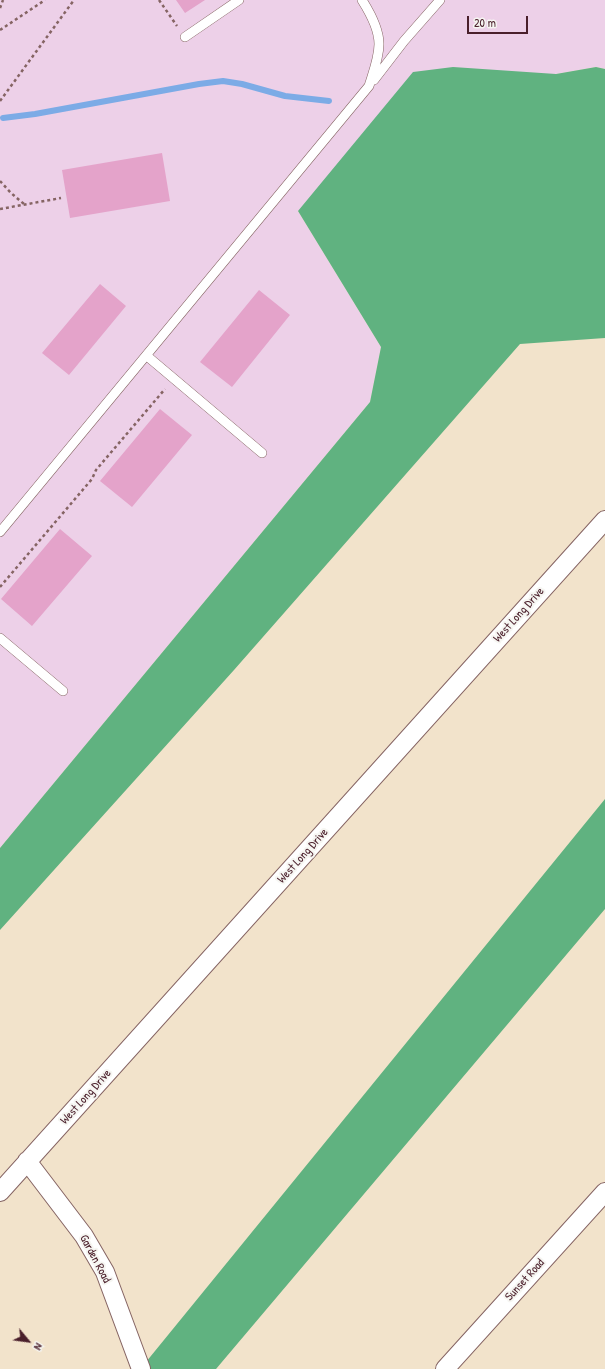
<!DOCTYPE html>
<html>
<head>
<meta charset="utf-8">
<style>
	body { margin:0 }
	#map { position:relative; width:605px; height:1369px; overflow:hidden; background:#f2e3cb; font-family:"Patrick Hand",sans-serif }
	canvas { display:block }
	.north { position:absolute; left:8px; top:1321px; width:40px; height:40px; -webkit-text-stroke:3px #f6f6f2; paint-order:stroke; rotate:119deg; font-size:11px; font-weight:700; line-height:16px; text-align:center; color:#4a1f2b }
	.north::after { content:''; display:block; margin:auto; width:14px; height:18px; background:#4a1f2b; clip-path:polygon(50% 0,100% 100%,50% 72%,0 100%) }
	.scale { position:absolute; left:467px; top:16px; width:61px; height:18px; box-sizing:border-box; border:2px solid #4a1f2b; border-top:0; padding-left:5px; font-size:12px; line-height:14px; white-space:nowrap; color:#4a1f2b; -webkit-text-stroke:3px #f6f6f2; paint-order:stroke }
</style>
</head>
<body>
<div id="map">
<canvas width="605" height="1369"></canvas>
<div class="north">N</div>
<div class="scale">20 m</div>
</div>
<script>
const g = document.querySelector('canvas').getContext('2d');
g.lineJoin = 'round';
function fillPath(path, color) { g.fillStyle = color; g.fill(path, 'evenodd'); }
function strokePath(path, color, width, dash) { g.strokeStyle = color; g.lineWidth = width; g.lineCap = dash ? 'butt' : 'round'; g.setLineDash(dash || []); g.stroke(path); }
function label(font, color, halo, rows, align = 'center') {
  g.font = font + ' "Patrick Hand",sans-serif'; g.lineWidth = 4; g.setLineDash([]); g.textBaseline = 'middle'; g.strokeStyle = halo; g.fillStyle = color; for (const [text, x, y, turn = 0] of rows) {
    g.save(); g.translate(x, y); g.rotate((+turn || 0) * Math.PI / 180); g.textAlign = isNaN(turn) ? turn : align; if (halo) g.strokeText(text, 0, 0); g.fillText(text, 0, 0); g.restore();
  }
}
fillPath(new Path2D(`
	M0 0H605V69L596 67 556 74 298 211 381 347 370 402 0 848Z`), '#edd0e8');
fillPath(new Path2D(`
	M453 67 556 74 596 67 605 69V338L520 344 234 670 0 930V848L370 402 381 347 298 211 413 72Z
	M605 799V909L216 1369H148L146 1362Z`), '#60b280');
strokePath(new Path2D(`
	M3 118 35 114 199 84 223 81 242 84 285 96 329 101`), '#7cabe6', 6);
fillPath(new Path2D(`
	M176 0H205L185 13Z
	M162 153 170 201 70 218 62 170Z
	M100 284 126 306 69 375 42 353Z
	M259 290 290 315 232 387 200 362Z
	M160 409 192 435 132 507 100 481Z
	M60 529 92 556 32 626 1 599Z`), '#e4a3ca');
const service = new Path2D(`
	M185 37 239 0
	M374 80 404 41 440 0
	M147 356 262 453
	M0 532 369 86C373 73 379 58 379 44 379 30 369 11 362 0
	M0 638 63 691`);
const minor = new Path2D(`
	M27 1161 84 1236 105 1272 141 1369
	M0 1192 605 520
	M445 1369 605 1192`);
strokePath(service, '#856463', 10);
strokePath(minor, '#856463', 20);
strokePath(new Path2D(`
	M159 0 177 26
	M0 8 3 0
	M0 30 45 0
	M0 101 74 0
	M0 181 11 193 24 204
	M0 209 61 198
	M0 587 92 479 96 470 165 389`), '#856463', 2.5, [3, 3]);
strokePath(service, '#fff', 9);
strokePath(minor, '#fff', 18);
label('12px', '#4a1f2b', '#f6f6f2', [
	["West Long Drive",519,615,-48],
	["West Long Drive",303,856,-48],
	["West Long Drive",86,1097,-48],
	["Garden Road",95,1259,62],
	["Sunset Road",525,1280,-48]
]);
</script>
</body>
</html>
